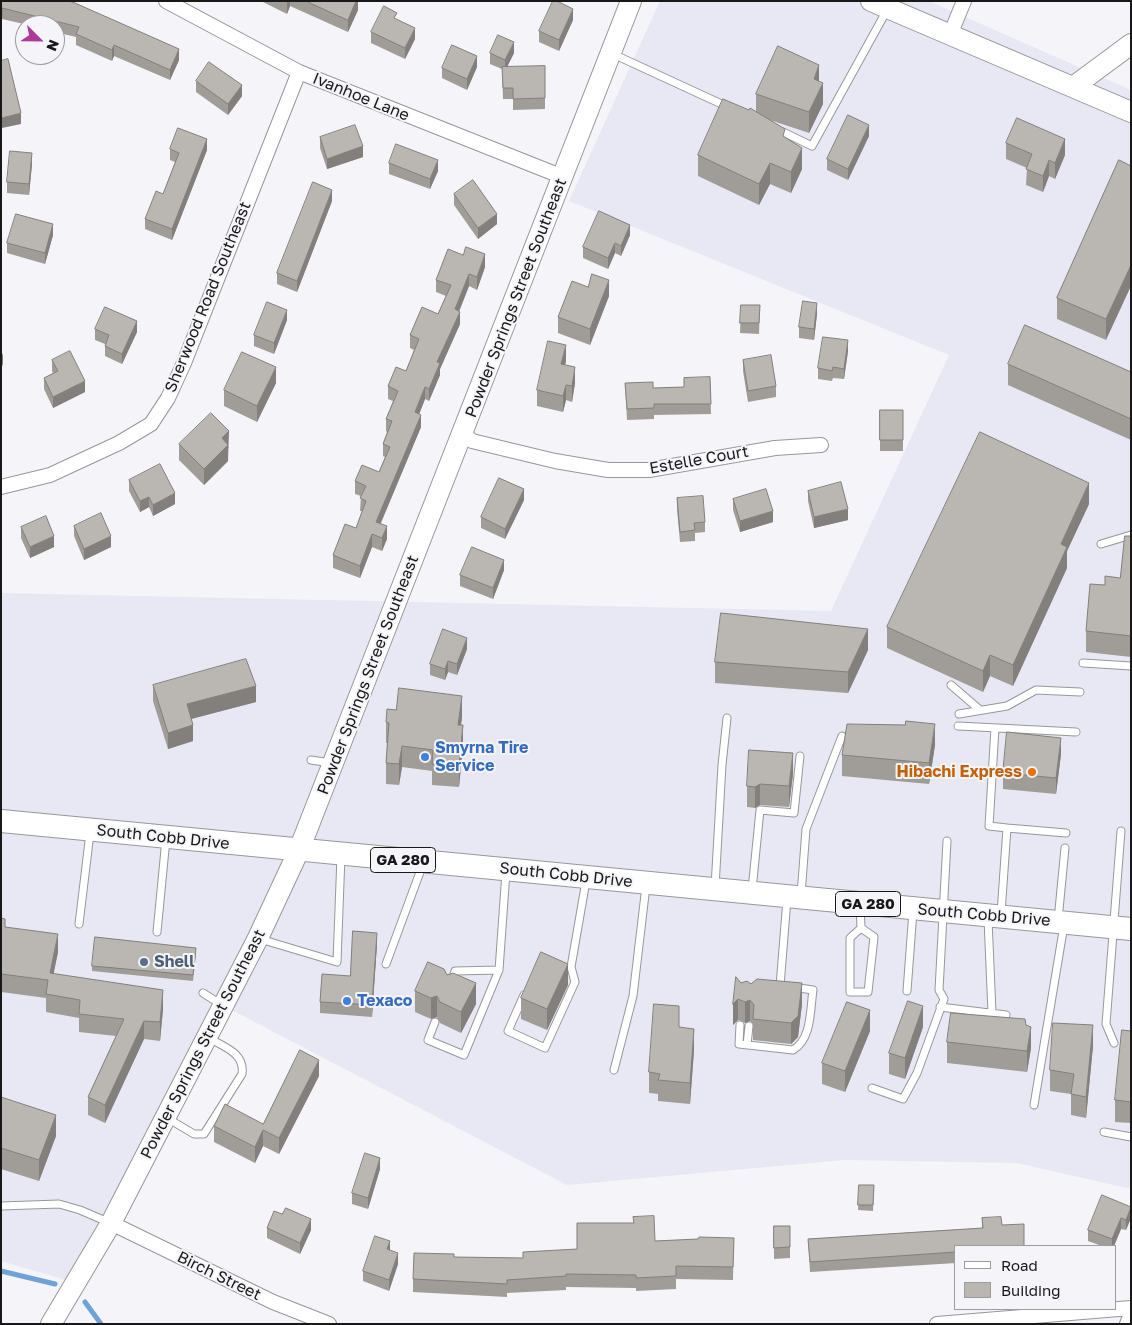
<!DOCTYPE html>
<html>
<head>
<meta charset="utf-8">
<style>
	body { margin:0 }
	#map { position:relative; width:1132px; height:1325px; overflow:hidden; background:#f4f4f9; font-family:"Golos Text",sans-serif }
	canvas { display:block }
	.frame { position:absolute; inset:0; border:2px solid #181819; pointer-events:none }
	.legend { position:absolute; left:954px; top:1245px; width:162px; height:65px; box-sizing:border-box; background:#f4f4f9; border:1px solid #9c9c9f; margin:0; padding:6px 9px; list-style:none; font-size:15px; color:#181819 }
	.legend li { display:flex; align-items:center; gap:10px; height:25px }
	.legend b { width:25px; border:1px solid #9c9c9f }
	.north { position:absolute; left:15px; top:15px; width:50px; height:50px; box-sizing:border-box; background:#f4f4f9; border:1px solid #9c9c9f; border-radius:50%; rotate:113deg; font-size:14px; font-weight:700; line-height:20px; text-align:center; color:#181819 }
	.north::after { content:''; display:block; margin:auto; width:18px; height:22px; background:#ac3b98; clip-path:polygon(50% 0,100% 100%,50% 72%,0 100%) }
</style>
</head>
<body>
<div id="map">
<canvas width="1132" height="1325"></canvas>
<div class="frame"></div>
<ul class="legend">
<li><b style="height:6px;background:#fff"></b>Road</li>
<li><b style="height:14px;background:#bab6b2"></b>Building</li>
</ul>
<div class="north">N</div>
</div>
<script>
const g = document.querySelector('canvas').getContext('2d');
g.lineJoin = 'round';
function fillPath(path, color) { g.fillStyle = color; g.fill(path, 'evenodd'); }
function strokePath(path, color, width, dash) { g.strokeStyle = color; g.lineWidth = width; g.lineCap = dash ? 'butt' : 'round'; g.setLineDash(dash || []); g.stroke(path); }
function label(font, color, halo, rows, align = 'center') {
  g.font = font + ' "Golos Text",sans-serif'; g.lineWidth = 4; g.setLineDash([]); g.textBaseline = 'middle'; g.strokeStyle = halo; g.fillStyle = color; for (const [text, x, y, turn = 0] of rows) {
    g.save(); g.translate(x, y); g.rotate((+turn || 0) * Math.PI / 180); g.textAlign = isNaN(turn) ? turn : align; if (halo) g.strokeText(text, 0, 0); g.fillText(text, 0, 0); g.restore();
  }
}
fillPath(new Path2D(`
	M660 1H929L1131 90V1189L1017 1163 845 1160 567 1185 224 1006 76 1283 1 1261V593L831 611 949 355 569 201Z`), '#e8e8f4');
strokePath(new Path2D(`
	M1 1271 55 1284
	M85 1302 101 1324`), '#6fa3d8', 5);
const lane = new Path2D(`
	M613 54 728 107
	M783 132 812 146 887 10
	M1101 544 1131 535
	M1083 663 1131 666
	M951 685 980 710
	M959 714 1007 706 1036 690 1080 692
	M958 726 1076 732
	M995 728 989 826 1007 828 1001 913
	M311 760 331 763
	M1007 828 1066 833
	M715 887 722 765 727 718
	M752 890 760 810 794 813 800 756
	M801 895 806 829 842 736
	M860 906 861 928 850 938V992H868L874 937 861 928
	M988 919 992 1013
	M1058 920 1065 848
	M79 924 90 833
	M157 932 166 839
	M260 939 337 962 341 856
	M386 964 423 864
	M499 970 506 872
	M780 986 787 899
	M907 991 913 911
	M203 993 222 1005
	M524 995 508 1031 545 1048 575 982 571 967 586 881
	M940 1007 1006 1015
	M435 1022 428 1040 464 1055 499 970 455 971 452 981
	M740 1025 739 1044 793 1050C812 1039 810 1010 813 990L792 987
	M1114 1043 1106 1024 1121 831
	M747 1045 749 1026
	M614 1070 633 996 646 886
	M872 1088 903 1099 917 1073 944 999 939 990 947 841
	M1034 1105 1064 925
	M167 1118 194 1134H204L242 1074C245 1053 224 1047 209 1038
	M1104 1132 1131 1137
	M1 1206 59 1204 80 1210 108 1222`);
const street = new Path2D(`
	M166 1 299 72 563 177
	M950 35 964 1
	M463 433 472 441 555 461 608 470H649L775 448 821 445
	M1 487 50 475 119 443 151 424 168 398 184 363 299 72
	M111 1223 273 1302 329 1324
	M937 1324 1131 1308
	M1127 1324 1131 1314`);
const secondary = new Path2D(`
	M871 1 1131 112
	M1073 87 1131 44
	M51 1324 111 1223 258 938 299 850 631 1`);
const primary = new Path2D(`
	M1 821 1131 929`);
strokePath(lane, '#97979b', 9);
strokePath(street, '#97979b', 16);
strokePath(secondary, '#97979b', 22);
strokePath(primary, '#97979b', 24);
strokePath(lane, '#fff', 7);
strokePath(street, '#fff', 14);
strokePath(secondary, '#fff', 20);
strokePath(primary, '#fff', 22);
fillPath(new Path2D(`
	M1 1 179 60 170 80 114 56 112 61 76 45V37L55 32V25H28L2 19V26H1Z
	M261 1H358V10L348 32 290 6 287 14Z
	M573 20 559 51 539 42V31Z
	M371 32 415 39 405 59 371 43Z
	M490 53H514L507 67 545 66V109L513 110V99H503L502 69 490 64Z
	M477 67 467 90 442 78V68Z
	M196 81 242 96 228 115 196 92Z
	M819 81 823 104 809 133 770 120 785 138 802 169 791 193 770 184 759 205 698 176V155L749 110 756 111V94Z
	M869 136 848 180 827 170V159Z
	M320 137 363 157 327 169 320 148Z
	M1006 143 1065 155 1055 179 1049 176 1043 192 1026 185 1027 168 1006 159Z
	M170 149 207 150 172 240 145 229V219L163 194 175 162 170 160Z
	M1119 160 1106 340 1057 319V298Z
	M389 163 438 171 430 189 389 174Z
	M32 164 29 195 7 193V182Z
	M454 194 497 224 478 239 454 205Z
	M332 201 297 292 277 284V273Z
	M53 235 45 264 7 253V243Z
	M630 235 621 256 615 253 608 269 583 258V247Z
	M485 267 477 290 469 286 459 311 460 324 440 369V375L429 401 425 399 419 414 421 427 381 523 387 539 382 551 372 547 360 578 333 568V555L356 528 362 511H360L361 496 355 494V481L379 472 385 457 383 456V444L387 432 386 431V419L393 401 388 399V386L406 371 414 350 410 348V335L438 314 446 296 436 292V280Z
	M588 287 609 296 590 345 558 333V317Z
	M741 305H760L759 334 740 333Z
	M817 314 814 340 799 338V327Z
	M287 320 274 354 254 346V335Z
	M95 329 137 332 122 364 105 356V344L95 340Z
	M848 351 844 379 833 378 832 381 818 379V368Z
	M52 360 85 392 53 408 44 389V378L53 373 52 371Z
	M743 360 776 386V397L748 402 743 371Z
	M566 361 565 365 575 383 572 402 566 400 563 412 537 406V390Z
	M1008 364 1131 372V440L1008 385Z
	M710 377 711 414 654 415V419L627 420 625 383 653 388 684 387Z
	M276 383 257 422 224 406V390Z
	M880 410H903V451H880Z
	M179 444 229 447 228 448V461L204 485 179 460Z
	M129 480 175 504 153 516 149 507 140 512 129 491Z
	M808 491 848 520 814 528 808 501Z
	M677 498 705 522V532L695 533V541L680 542 677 509Z
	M733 499 773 522 740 532 733 510Z
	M524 500 505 539 481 528V517Z
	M1089 504 1067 551V568L1013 686 990 676 983 692 887 648V627Z
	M74 526 111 547 84 560 74 536Z
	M21 527 54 547 30 558 21 538Z
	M1131 536V657L1086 652V631L1105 585 1120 578Z
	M504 570 493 599 460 586V575Z
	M467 649 457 675 448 672 445 680 430 675V664Z
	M868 650 848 693 715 683V662Z
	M153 685 256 702 191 719 193 741 168 749 153 701Z
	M462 717 461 725 463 746 459 787 432 785V771L402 767 399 785 386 784V763L387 743H386V722Z
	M905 725 935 745 929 784 842 776V755Z
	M1061 754 1056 794 1003 789V773Z
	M793 774 789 807 760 805 755 808 747 807V786Z
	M1 918 5 927 58 952 53 974 163 1009 160 1041 144 1039 105 1123 88 1115V1097L116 1036 79 1032V1018L46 1012V998L1 992Z
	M377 944 372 1017 320 1013V1002L350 976Z
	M196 954 193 981 92 971V966Z
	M447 975 476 1004 461 1033 440 1023 437 1017 431 1019 415 1012V991Z
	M741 983 751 984 802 1004 798 1037 791 1044 753 1040V1024L750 1021 745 1023 738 1020 733 1025Z
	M568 985 547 1030 521 1019V998Z
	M1026 1025 1031 1048 1027 1072 947 1063V1042Z
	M679 1027 694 1050 690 1104 658 1101V1094L649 1093V1072Z
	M923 1027 905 1079 889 1074V1053Z
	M870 1031 845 1092 822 1084V1063Z
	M1131 1031V1123L1115 1122V1100Z
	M1093 1046 1086 1118 1071 1115V1094L1050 1091V1070Z
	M319 1076 279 1154 263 1146 255 1163 214 1142V1126L263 1124Z
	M1 1097 56 1136 39 1181 1 1169Z
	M380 1169 368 1209 352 1204V1193Z
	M859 1185H874L873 1211 858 1210Z
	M1131 1207V1218L1126 1230 1121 1229 1114 1246H1102L1088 1241V1230Z
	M282 1214 311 1230 300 1254 267 1238V1228Z
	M982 1218 1002 1225 956 1246V1263L810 1272 808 1239 982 1228Z
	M774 1226H790V1258L774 1259Z
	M734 1238 733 1280 676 1279V1289L636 1291V1288L566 1287V1290L507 1293V1297L413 1292V1279L454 1257 523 1258 577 1249 655 1241Z
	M398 1264 389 1291 363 1281V1271Z`), '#a09d99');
fillPath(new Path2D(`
	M287 1H290V6L287 14Z
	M356 1H358V10L348 32V20Z
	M573 9V20L559 51V40Z
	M415 28V39L405 59V48Z
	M514 42V53L505 71V60Z
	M114 45V56L112 61V50Z
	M179 49V60L170 80V70Z
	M477 56V67L467 90V79Z
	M819 65V86L814 79Z
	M823 83V104L809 133V112Z
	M242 85V96L228 115V104Z
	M21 113V124L2 128V118Z
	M869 125V136L848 180V169Z
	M207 139V150L172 240V229Z
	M1065 139V155L1055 179V163Z
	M363 146V157L327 169V159Z
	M802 148V169L791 193V172Z
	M32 153V164L29 195V184Z
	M438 160V171L430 189V179Z
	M1049 160V176L1043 192V176Z
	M770 163V184L759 205V184Z
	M332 190V201L297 292V281Z
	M497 214V224L478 239V228Z
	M53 224V235L45 264V253Z
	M630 225V235L621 256V246Z
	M615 243V253L608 269V258Z
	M485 254V267L477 290V277Z
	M1131 265V286L1106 340V319Z
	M469 274V286L455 322V309Z
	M609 280V296L590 345V329Z
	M817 303V314L814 340V329Z
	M287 310V320L274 354V343Z
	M460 312V324L440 369V375L429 401V389L437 362Z
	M137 321V332L122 364V354Z
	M848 340V351L844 379V369Z
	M566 345V361L561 380V364Z
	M3 353V364L1 369V358Z
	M276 367V383L257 422V406Z
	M575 367V383L572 402V386Z
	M85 381V392L53 408V397Z
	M566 385V400L563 412V396Z
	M425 387V399L415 425V412Z
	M421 415V427L376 534V522Z
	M229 431 228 461 204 485V469L222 438Z
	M1089 483V504L1067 551V568L1013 686V665L1061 544Z
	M524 489V500L505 539V529Z
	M175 493V504L153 516V505Z
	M149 497V507L140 512V501Z
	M848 509V520L814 528V517Z
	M773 511V522L740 532V521Z
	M387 526V539L382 551V538Z
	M372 534V547L360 578V566Z
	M54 536V547L30 558V547Z
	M111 536V547L84 560V549Z
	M504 560V570L493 599V588Z
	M868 629V650L848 693V672Z
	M467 638V649L457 675V664Z
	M990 655V676L983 692V671Z
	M448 661V672L445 680V669Z
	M256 686V702L187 720V704Z
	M462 696V717L458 746V725Z
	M935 724V745L929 784V763Z
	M193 725V741L168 749V733Z
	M463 725V746L459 787V766Z
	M1061 738V754L1056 794V778Z
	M402 746V767L399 785V764Z
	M793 753V774L789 807V786Z
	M760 784V805L755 808V787Z
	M377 933V944L372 1017V1005Z
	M58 934V952L50 992V973Z
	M568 964V985L547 1030V1009Z
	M476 983V1004L461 1033V1012Z
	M802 983V1004L798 1037 791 1044V1023Z
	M163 990V1009L160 1041V1022Z
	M437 996V1017L431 1019V998Z
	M738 999V1020L733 1025V1004Z
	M750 1000V1021L745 1023V1002Z
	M923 1006V1027L905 1079V1058Z
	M870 1010V1031L845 1092V1071Z
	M144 1021V1039L105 1123V1105Z
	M1093 1025V1046L1086 1118V1097Z
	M1031 1027V1048L1027 1072V1051Z
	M694 1029V1050L690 1104V1083Z
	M319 1060V1076L279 1154V1138Z
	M56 1115V1136L39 1181V1160Z
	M263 1130V1146L255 1163V1147Z
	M380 1158V1169L368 1209V1198Z
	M1131 1207V1218L1126 1230V1220Z
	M1121 1218V1229L1114 1246H1112V1239Z
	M311 1219V1230L300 1254V1243Z
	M390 1241V1252L387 1249Z
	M398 1253V1264L389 1291V1280Z`), '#827f7d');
const building = new Path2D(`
	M1 1H69L75 3 179 49 170 70 114 45 112 50 76 34 79 27 2 8V16H1Z
	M306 1H356L348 20Z
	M553 1H557L573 9 559 40 539 31Z
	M384 6 397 13 394 18 415 28 405 48 371 32Z
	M498 35 514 42 505 60 490 53Z
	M452 45 477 56 467 79 442 68Z
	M778 46 819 65 814 79 823 83 809 112 756 94Z
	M8 59 21 113 2 118 1 115V61Z
	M209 62 242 85 228 104 196 81Z
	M545 66V98L513 99V88H503L502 67Z
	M723 99 749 110 750 108 785 129 783 136 802 148 791 172 770 163 759 184 698 155Z
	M848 115 869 125 848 169 827 159Z
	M1017 118 1065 139 1055 163 1049 160 1043 176 1026 169 1032 154 1006 143Z
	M355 125 363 146 327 159 320 137Z
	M178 128 207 139 172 229 145 219 156 191 163 194 179 153 170 149Z
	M396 144 438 160 430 179 389 163Z
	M10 151 32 153 29 184 7 182Z
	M1119 160 1131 166V265L1106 319 1057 298Z
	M473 180 497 214 478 228 454 194Z
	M313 182 332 190 297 281 277 273Z
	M599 211 630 225 621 246 615 243 608 258 583 247Z
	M16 214 53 224 45 253 7 243Z
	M466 247 485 254 477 277 469 274 455 309 460 312 437 362 440 363 429 389 425 387 415 412 421 415 376 522 387 526 382 538 372 534 360 566 333 555 345 524 356 528 366 501 360 498 366 486 355 481 362 465 379 472 390 447 383 444 392 421 386 419 398 391 388 386 396 367 406 371 419 339 410 335 422 307 438 314 451 285 436 280 448 249 463 255Z
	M592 274 609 280 590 329 558 317 572 281 588 287Z
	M803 301 817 303 814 329 799 327Z
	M267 302 287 310 274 343 254 335Z
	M741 305H760L759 323H740Z
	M105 307 137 321 122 354 105 346 109 335 95 329Z
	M1025 325 1131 372V419L1008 364Z
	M823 337 848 340 844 369 833 367 832 371 818 368Z
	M548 341 566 345 561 364 575 367 572 386 566 385 563 396 537 390Z
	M70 351 85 381 53 397 44 378 58 371 52 360Z
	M242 352 276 367 257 406 224 390Z
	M771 355 776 386 748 391 743 360Z
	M710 377 711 404H654V408L627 409 625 383 653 382V388L684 387V378Z
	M880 410H903V440H880Z
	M211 413 229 431 222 438 228 445 204 469 179 444Z
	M980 432 1089 483 1061 544 1067 547 1013 665 990 655 983 671 887 627Z
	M160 464 175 493 153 505 149 497 140 501 129 480Z
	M499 478 524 489 505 529 481 517Z
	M841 482 848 509 814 517 808 491Z
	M766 489 773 511 740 521 733 499Z
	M703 496 705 522 694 523 695 530 680 532 677 498Z
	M101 513 111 536 84 549 74 526Z
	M46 516 54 536 30 547 21 527Z
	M1125 536H1131V636L1086 631 1090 584 1105 585V576L1120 578Z
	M472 547 504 560 493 588 460 575Z
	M721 613 868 629 848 672 715 662Z
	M443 629 467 638 457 664 448 661 445 669 430 664Z
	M246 659 256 686 187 704 193 725 168 733 153 685Z
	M399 688 462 696 458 725H463L459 766 432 764 433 750 402 746 399 764 386 763 389 723 386 722 387 709 396 710Z
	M906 721 935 724 929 763 842 755 847 724 905 725Z
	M1007 732 1061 738 1056 778 1003 773Z
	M749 750 793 753 789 786 760 784 755 787 747 786Z
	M1 918 5 919V927L58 934 50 973 163 990 160 1022 144 1021 105 1105 88 1097 124 1019 79 1014 80 1000 46 994 48 980 1 974Z
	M353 931 377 933 372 1005 320 1002 322 974 350 976Z
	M95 937 196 948 193 975 92 966Z
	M541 952 568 964 547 1009 521 998Z
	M428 962 444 969 447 975 453 973 476 983 461 1012 440 1002 437 996 431 998 415 991Z
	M736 977 741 983 747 981 751 984 757 979 802 983 798 1016 791 1023 753 1019 754 1005 750 1000 745 1002 738 999 733 1004Z
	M908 1001 923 1006 905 1058 889 1053Z
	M847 1002 870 1010 845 1071 822 1063Z
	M654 1004 679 1006V1027L694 1029 690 1083 658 1080 660 1074 649 1072Z
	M951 1013 1025 1019 1026 1025 1031 1027 1027 1051 947 1042Z
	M1053 1023 1093 1025 1086 1097 1071 1094 1074 1074 1050 1070Z
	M1122 1030 1131 1031V1102L1115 1100Z
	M300 1050 319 1060 279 1138 263 1130 255 1147 214 1126 225 1104 263 1124Z
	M1 1097 56 1115 39 1160 1 1148Z
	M365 1153 380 1158 368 1198 352 1193Z
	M859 1185H874L873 1205H858Z
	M1102 1195 1131 1207 1126 1220 1121 1218 1112 1239 1088 1230Z
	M286 1208 311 1219 300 1243 267 1228 274 1211 282 1214Z
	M654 1216 655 1241 698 1239 699 1237 734 1238 733 1267 676 1266V1276L636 1278V1275L566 1274V1276L507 1280V1284L413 1279 414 1253 454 1254V1257L523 1258V1252L577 1249V1223H634L633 1217Z
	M1001 1217 1002 1225 1024 1224V1246H956V1252L810 1262 808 1239 983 1228 982 1218Z
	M774 1226H790V1247L774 1248Z
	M375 1236 390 1241 387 1249 398 1253 389 1280 363 1271Z`);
fillPath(building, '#bab6b2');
strokePath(building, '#827f7d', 1);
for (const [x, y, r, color] of [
	[425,757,5,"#3f7fe0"],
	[1032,772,5,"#e8710a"],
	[144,962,5,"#5c6f8a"],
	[347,1001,5,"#3f7fe0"]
]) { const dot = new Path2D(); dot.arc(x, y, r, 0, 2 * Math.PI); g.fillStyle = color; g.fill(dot); strokePath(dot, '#f4f4f9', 2); }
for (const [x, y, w] of [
	[403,860,65],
	[868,904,65]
]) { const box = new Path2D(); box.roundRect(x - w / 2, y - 12.5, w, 25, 4); g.fillStyle = '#f4f4f9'; g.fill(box); strokePath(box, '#181819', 1); }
label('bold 15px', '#181819', null, [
	["GA 280",403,860],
	["GA 280",868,904]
]);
label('16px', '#181819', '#f4f4f9', [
	["Ivanhoe Lane",361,97,22],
	["Sherwood Road Southeast",208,297,-68],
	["Powder Springs Street Southeast",516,298,-69],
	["Estelle Court",699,460,-10],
	["Powder Springs Street Southeast",368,675,-69],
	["South Cobb Drive",163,837,6],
	["South Cobb Drive",566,875,6],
	["South Cobb Drive",984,915,5],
	["Powder Springs Street Southeast",203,1044,-63],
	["Birch Street",219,1276,26]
]);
label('bold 16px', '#366cbe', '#f4f4f9', [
	["Smyrna Tire",435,748],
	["Service",435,766],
	["Texaco",357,1001]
], 'left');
label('bold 16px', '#c56008', '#f4f4f9', [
	["Hibachi Express",1022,772]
], 'right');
label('bold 16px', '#4e5e75', '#f4f4f9', [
	["Shell",154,962]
], 'left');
</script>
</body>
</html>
